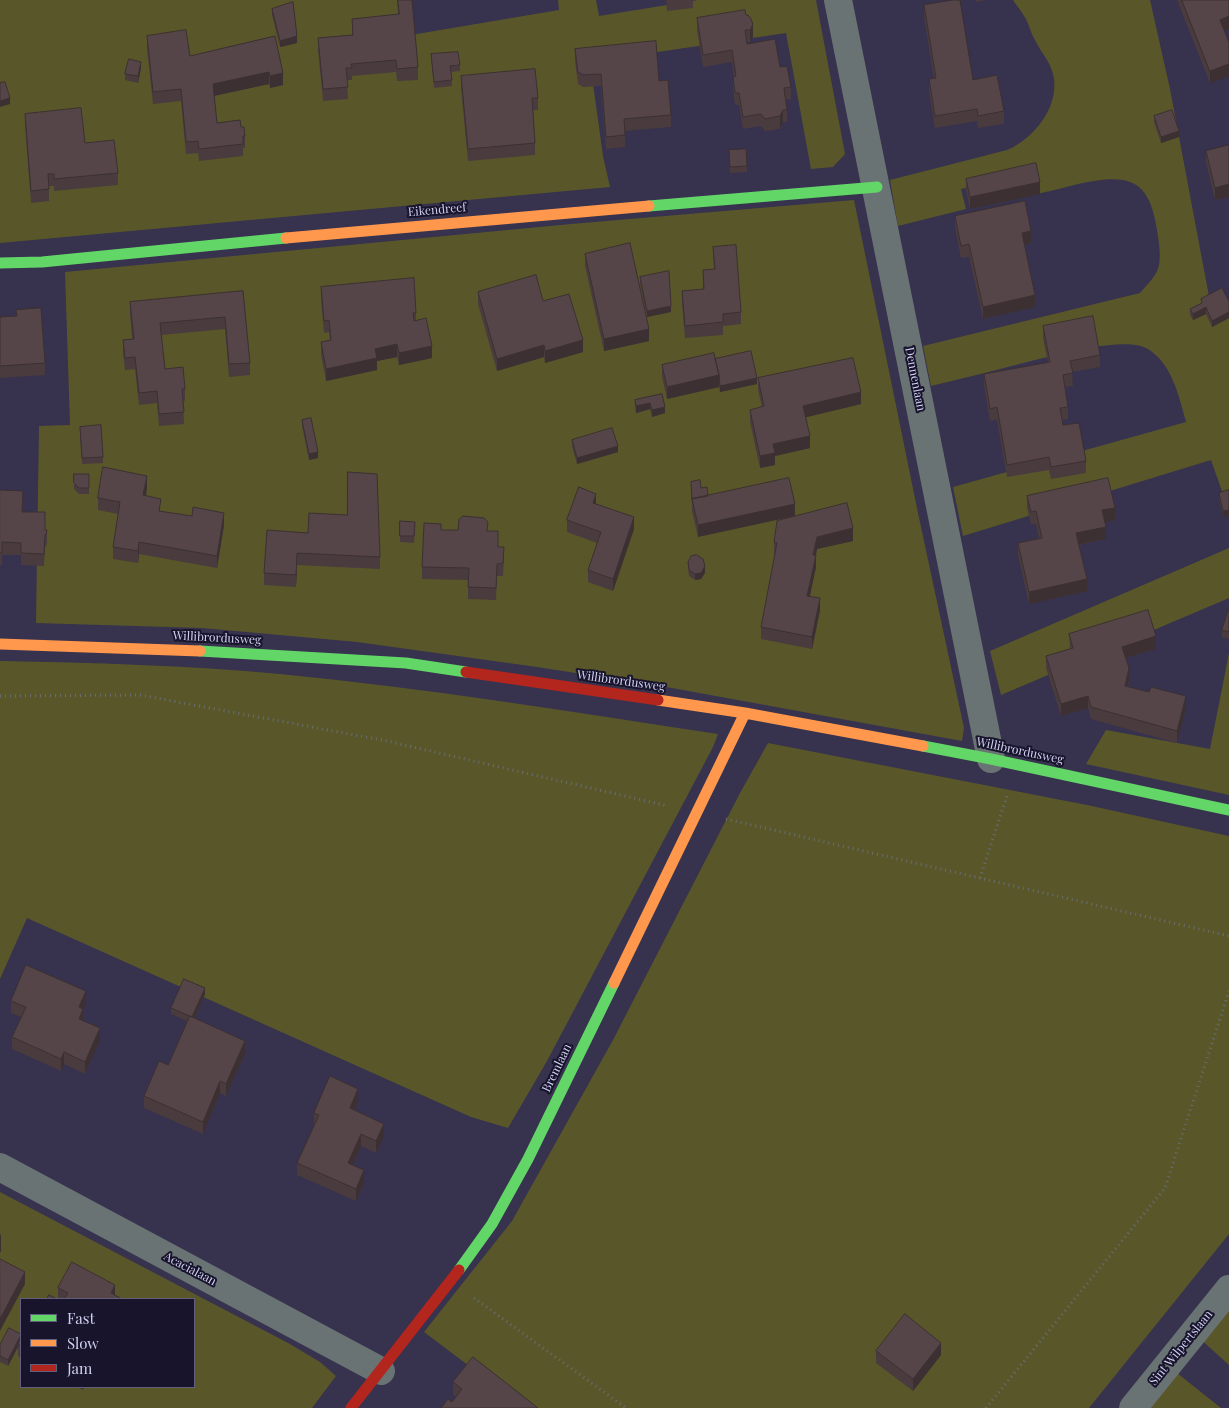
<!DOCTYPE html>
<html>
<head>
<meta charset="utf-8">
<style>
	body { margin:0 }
	#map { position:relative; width:1229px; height:1408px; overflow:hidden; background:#37324e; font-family:"Playfair Display",serif }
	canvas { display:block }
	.legend { position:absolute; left:20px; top:1298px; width:175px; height:90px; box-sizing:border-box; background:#17142c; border:1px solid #615f7b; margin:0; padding:6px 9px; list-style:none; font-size:15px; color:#d1d0f1 }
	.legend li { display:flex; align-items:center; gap:10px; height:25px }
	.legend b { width:25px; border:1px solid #615f7b }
</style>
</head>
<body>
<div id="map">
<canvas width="1229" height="1408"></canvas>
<ul class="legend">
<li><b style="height:6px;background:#63d668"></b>Fast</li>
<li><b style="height:6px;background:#ff974d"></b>Slow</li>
<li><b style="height:6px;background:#b3261e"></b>Jam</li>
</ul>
</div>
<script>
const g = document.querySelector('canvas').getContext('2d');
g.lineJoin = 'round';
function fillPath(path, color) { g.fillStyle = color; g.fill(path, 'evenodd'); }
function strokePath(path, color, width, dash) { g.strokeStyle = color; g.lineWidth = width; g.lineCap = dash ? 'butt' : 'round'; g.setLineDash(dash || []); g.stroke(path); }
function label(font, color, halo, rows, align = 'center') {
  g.font = font + ' "Playfair Display",serif'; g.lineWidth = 4; g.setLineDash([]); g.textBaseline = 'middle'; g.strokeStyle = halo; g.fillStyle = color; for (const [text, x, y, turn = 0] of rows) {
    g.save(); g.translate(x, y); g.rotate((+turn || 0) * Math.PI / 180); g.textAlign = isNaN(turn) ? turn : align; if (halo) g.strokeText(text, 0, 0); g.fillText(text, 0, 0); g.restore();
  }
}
fillPath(new Path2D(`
	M0 0H400L405 36 559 10 558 0H596L599 16 698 0H816L845 154 833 167 811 169 786 33 590 62 603 156 610 187 0 243Z
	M1013 0H1150L1170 89 1211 307 1229 305V511L1211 460 963 536 953 487 1186 422C1179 396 1172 364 1148 349 1138 343 1121 344 1110 345 1084 347 1060 354 1035 360 1000 369 965 378 931 386L923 346 1140 293C1145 287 1151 281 1155 275 1163 264 1159 243 1157 230 1149 176 1126 174 1078 184 1060 189 1041 193 1022 197L1017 177 961 189 966 209 898 226 890 180 1007 150C1034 139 1061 105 1053 74 1050 61 1040 51 1035 40 1030 32 1029 23 1024 16 1021 10 1016 5 1013 0Z
	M854 200 918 513 964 728 962 741 672 688 537 667 357 642 202 628 36 623 39 426 70 425 65 272 571 224Z
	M1229 548V598L1001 695 990 651Z
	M1229 653V795L1086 764 1106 730 1210 749Z
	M0 661C93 663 187 665 280 674 426 688 572 712 718 734L713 747 547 1061 508 1128 471 1117 27 918 0 979Z
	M768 743 1087 805 1229 836V1234L1089 1408H525L424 1332 512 1221 613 1040 740 793Z
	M0 1192 290 1344 320 1362 336 1376 312 1408H0ZM21 1299H194V1387H21Z
	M1229 1298V1365L1198 1337Z
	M1172 1369 1221 1408H1141Z`), '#595729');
strokePath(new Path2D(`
	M0 696 140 695 387 741 668 806
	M726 819 1229 936
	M980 878 1008 793
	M474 1298 626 1408
	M986 1408 1165 1188 1229 991`), '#686d73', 3, [1, 4]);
strokePath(new Path2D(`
	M838 0 991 759
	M0 1167 381 1371
	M1133 1408 1229 1289`), '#6a7373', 28);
strokePath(new Path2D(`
	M649 206 877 187
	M0 263 42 262 286 238
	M200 651 406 663 466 672
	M923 746 991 759 1229 810
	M459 1270 492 1224 528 1159 614 983`), '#63d668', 11);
strokePath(new Path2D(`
	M286 238 649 206
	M0 644 200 651
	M658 700 745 713 923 746
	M614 983 745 713`), '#ff974d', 11);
strokePath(new Path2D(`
	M466 672 658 700
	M351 1408 459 1270`), '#b3261e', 11);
fillPath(new Path2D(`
	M397 0H412L418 67V80L397 81 396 72 352 76V80H347L348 99 323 101 318 50V38L352 35V19L398 15Z
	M666 0H693V8L667 11Z
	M976 0H987L976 2Z
	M1177 0H1229L1224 30 1210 83Z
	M924 5 973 80 1004 111V124L978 128 977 121 935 128 929 92V79H934L924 17Z
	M272 9 297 43 280 47 272 15Z
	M746 15 753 37 750 42H746L747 44 780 67 791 87V99L785 100 787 110V122H783L780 129 765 131 761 126 743 129 739 105H735L733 89V77L734 76 732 62 703 67 697 30V18Z
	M147 36 190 56 275 36 283 85 270 88 269 84 214 96 217 123 241 127 245 136V148H243V156L199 161 198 153 186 154 181 101 153 104 147 48Z
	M575 49 659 81 671 115V127L625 131V147L606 149 601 86 583 87 578 84 575 61Z
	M431 54 460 65V71L451 72 452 86 434 88Z
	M141 68 138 83 125 80V74Z
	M461 76 538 98V110H533L535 143V155L468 161 461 88Z
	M25 114 85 143 118 173V185L54 191V186H49V201L31 203 25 126Z
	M1154 116 1179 137 1161 143 1154 122Z
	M1229 145V197L1215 200 1206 163V151Z
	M729 150 747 166V172L730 173Z
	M966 179 1040 194 970 209 966 191Z
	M955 216 1031 243 1024 244 1035 307 983 319 969 257 961 258 955 228Z
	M713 247 741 312V324L723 326V335L685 338 682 304V291L703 290V270L714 269Z
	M585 254 649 341 604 351 585 266Z
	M640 277 671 312 647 317 640 284Z
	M321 287 416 313V321L432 358 399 365 397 357 377 361V370L326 381 321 354V342L330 340 329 332 324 333 321 299Z
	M243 291 250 363V375L229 377 225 329 161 335 165 369 185 389V401H183L184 424 159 426 157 403 139 405 135 369 125 370 123 352V340L132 339 130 314V302Z
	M478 292 543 301 583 352 545 363 544 357 497 371 478 304Z
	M1201 299 1229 301V318L1212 327 1206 314 1193 320 1190 315V309L1201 303Z
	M0 317 45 363V375L0 378Z
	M1043 326 1100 355V367L1072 372 1073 386 1065 387 1068 407V419L1062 420 1063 425 1086 461V473L1051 479 1049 470 1007 477 997 420 990 421 984 386V374L1048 363 1043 338Z
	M715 359 757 384 720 392 719 387 667 399 662 377V365Z
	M758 378 861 404 806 417 810 448 775 456V465L760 468 750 422V410L762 407 758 390Z
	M662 394 665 413 652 417 650 409 636 413 635 406V400Z
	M302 420 318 458 309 460 302 426Z
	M80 433 103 457V463L82 464Z
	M572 440 618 452 577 464 572 446Z
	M74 474H89V494H79L74 489Z
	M691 482 701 488 708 496 698 537 692 511Z
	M147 488 146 496 161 511 224 525 217 568 139 554 138 563 113 559V547L118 514 98 510V498Z
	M0 490 23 512 45 530H47V542L46 547H45L44 566 21 565V555H2V565H0Z
	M1229 490V516L1223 517 1219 499V493Z
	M1027 496 1115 520 1105 522 1106 539 1079 545 1087 591 1029 604 1018 555V543L1039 538 1036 524H1031L1027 508Z
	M596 504 634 529 613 591 588 582V570L597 543 567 532V520Z
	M415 522 414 543 400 542V536Z
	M441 530 488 531 498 547 504 559 503 576H497L496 600 468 599V580L422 579V567Z
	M308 533 380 557V569L297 565 296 587 264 585V573Z
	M853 541 817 549 816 555V567L810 596 820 610 812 649 761 639V627L775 554H774V542Z
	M688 562 705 573 701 579 695 580 689 576 688 568Z
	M1229 608V639L1222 637V630Z
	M1069 634 1156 649 1126 658 1129 680 1128 687 1186 708 1177 743 1091 719 1088 708 1061 716 1046 668V656L1070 649Z
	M205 994 195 1018 245 1053 226 1096 220 1093 203 1134 144 1108V1096L168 1065 187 1021 171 1014V1008Z
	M11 1001 86 1003 83 1010V1021L100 1040 85 1074 64 1064 61 1071 12 1049V1037L21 1017 11 1013Z
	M358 1101 354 1110 384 1136 376 1153 361 1146 353 1165 364 1182 356 1201 297 1175V1163L314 1125V1113Z
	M58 1288 115 1295 122 1299H58Z
	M21 1334V1358L18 1356V1347L8 1366 0 1362V1345Z
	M876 1351 941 1355 913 1391 876 1363Z
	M453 1382 538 1408 452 1402 456 1397 453 1394Z
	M77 1387H85L83 1390Z`), '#4a3b3e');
fillPath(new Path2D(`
	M1229 16V29L1220 32V20Z
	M753 24V37L750 42V30Z
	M297 36V43L280 47V41Z
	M141 62V68L138 83V76Z
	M1229 64V76L1210 83V71Z
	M269 72V84L213 96V84Z
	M283 73V85L270 88V76Z
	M10 98V104L0 107V101Z
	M783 110V122L780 129V116Z
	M1179 131V137L1161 143V137Z
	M1040 182V194L970 209V197Z
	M1229 184V197L1215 200V188Z
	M1031 231V243L1022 245V233Z
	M1035 295V307L983 319V307Z
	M671 306V312L647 317V311Z
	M1206 307V314L1193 320V314Z
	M1229 312V318L1212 327V321Z
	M649 329V341L604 351V339Z
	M583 340V352L545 363V351Z
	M397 344V357L377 361V370L326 381V369L375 349Z
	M544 345V357L497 371V359Z
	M432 346V358L399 365V353Z
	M719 375V387L667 399V387Z
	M757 378V384L720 392V386Z
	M861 392V404L803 418V406Z
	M650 403V409L636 413V406Z
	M665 407V413L652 417V410Z
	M810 436V448L775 456V465L760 468V456L773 444Z
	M618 446V452L577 464V458Z
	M318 452V458L309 460V454Z
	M147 476V488L143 508V495Z
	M596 494V506L593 503Z
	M795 504V516L698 537V525Z
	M1115 508V520L1102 523V510Z
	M1229 510V516L1223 517V511Z
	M224 513V525L217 568V556Z
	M634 517V529L613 591V579Z
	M1106 527V539L1076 545V533Z
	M853 528V541L817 549 813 567V555L817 537Z
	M139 542V554L138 563V551Z
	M297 553V565L296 587V575Z
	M816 555V567L807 608V596Z
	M705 566V573L701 579 695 580V574Z
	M1087 579V591L1029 604V592Z
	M820 598V610L812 649V637Z
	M1156 636V649L1122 659V647Z
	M1129 668V680L1125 698V686Z
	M1088 696V708L1061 716V704Z
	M1186 696V708L1177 743V731Z
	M205 988V994L192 1024V1017Z
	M86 991V1003L83 1010V1021L79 1031V1007Z
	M100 1028V1040L85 1074V1062Z
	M245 1041V1053L226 1096V1084Z
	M64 1052V1064L61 1071V1059Z
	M220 1081V1093L203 1134V1122Z
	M358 1089V1101L350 1120V1108Z
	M384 1124V1136L376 1153V1141Z
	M361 1134V1146L348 1175V1163Z
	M364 1170V1182L356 1201V1189Z
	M1 1233V1251L0 1253V1236Z
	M25 1272V1284L0 1331V1319Z
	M115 1285V1297L111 1293Z
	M21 1335V1341L18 1344V1347L8 1366V1360Z
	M941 1343V1355L913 1391V1379Z`), '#3c3032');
const building = new Path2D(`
	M398 0H412L418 67 397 69 396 60 351 64 352 68H346L348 87 323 89 318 38 353 35 352 19 399 14Z
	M953 0H960L973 80 997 75 1004 111 978 116 977 109 935 116 929 79 936 78 924 5Z
	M1182 0H1229V16L1220 20 1229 42V64L1210 71Z
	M293 2 297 36 280 41 272 9Z
	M745 10 746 15H748L751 19 753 24 750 30H745L747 44 775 39 780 67 787 66 791 87 784 88 787 110H783L780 116 765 119 761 114 743 117 739 93H735L733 77 736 76 732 50 703 55 697 18Z
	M186 30 190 56 275 36 283 73 270 76 269 72 213 84 217 123 240 120 241 127H244L245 136H243V144L199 149 198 141 186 142 181 89 153 92 147 36Z
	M656 41 659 81 668 80 671 115 624 119 625 135 606 137 601 74 583 75 578 72 575 49Z
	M458 52 460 65 450 66 452 80 434 82 431 54Z
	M129 59 141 62 138 76 125 74Z
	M535 69 538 98H532L535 143 468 149 461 76Z
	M5 82 10 98 0 101V83Z
	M81 108 85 143 114 140 118 173 54 179V174H48L49 189 31 191 25 114Z
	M1172 110 1179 131 1161 137 1154 116Z
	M1229 145V184L1215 188 1206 151Z
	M746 149 747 166 730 167 729 150Z
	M1036 163 1040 182 970 197 966 179Z
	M1025 201 1031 231 1022 233 1035 295 983 307 969 244 961 246 955 216Z
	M630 243 649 329 604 339 585 254Z
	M736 245 741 312 723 314V322L685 326 682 291 704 289 703 270 715 269 713 247Z
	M669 271 671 306 647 311 640 277Z
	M536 275 543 301 569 294 583 340 545 351 544 345 497 359 478 292Z
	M414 278 416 313H413L414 321 426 318 432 346 399 353 397 344 375 349 377 358 326 369 321 342 331 340 329 320 324 321 321 287Z
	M1222 288 1229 301V312L1212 321 1206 307 1193 314 1190 309 1202 303 1201 299Z
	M243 291 250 363 229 364 225 317 160 323 165 369 183 367 185 389H182L184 412 159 414 157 391 139 393 135 357 125 358 123 340 134 339 130 302Z
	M41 308 45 363 0 366V317L17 316 16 310Z
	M1093 316 1100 355 1070 361 1073 373 1063 375 1068 407 1060 408 1063 425 1079 423 1086 461 1051 467 1049 457 1007 465 997 407 990 409 984 374 1050 362 1043 326Z
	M751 351 757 378 720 386 719 375 715 359Z
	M714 353 719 375 667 387 662 365Z
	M853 358 861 392 803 406 810 436 773 444 775 453 760 456 750 410 764 406 758 378Z
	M662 394 665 407 652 410 650 403 636 406 635 400Z
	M311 418 318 452 309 454 302 420Z
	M101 425 103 457 82 458 80 427Z
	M612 428 618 446 577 458 572 440Z
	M103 467 147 476 143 495 161 499 159 511 192 516 193 507 224 513 217 556 139 542 138 551 113 547 120 502 98 498Z
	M348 472 377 474 380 557 297 553 296 575 264 573 267 530 308 533 309 513 347 515Z
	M74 474H89V488H79L74 483Z
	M789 478 795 504 698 525 692 499Z
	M1108 478 1115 508 1102 510 1106 527 1076 533 1087 579 1029 592 1018 543 1042 538 1036 511 1031 512 1027 496Z
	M700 480 701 488 707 487 708 496 692 499 691 482Z
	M579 487 596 494 593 503 634 517 613 579 588 570 601 532 567 520Z
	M0 490 23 491 22 512H45V530H47L46 535H45L44 554 21 553V543L2 542V553H0Z
	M1229 490V510L1223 511 1219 493Z
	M847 503 853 528 817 537 813 555H816L807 596 820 598 812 637 761 627 777 543 774 542 777 521Z
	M463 516 484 518 488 522 487 531H498V547H504L503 563 497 564 496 588 468 587 469 568 422 567 424 523 441 524V530H458L459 520Z
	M400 521 415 522 414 536H400Z
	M697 555 703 559 705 566 701 573 695 574 689 570 688 562 691 556Z
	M1229 608V632L1222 630Z
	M1148 610 1156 636 1122 647 1129 668 1125 686 1149 692 1151 687 1186 696 1177 731 1091 707 1088 696 1061 704 1046 656 1073 648 1069 634Z
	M26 965 86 991 79 1007 83 1009 79 1019 100 1028 85 1062 64 1052 61 1059 12 1037 26 1007 11 1001Z
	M184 979 205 988 192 1017 171 1008Z
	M190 1016 245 1041 226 1084 220 1081 203 1122 144 1096 159 1061 168 1065Z
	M330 1076 358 1089 350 1108 384 1124 376 1141 361 1134 348 1163 364 1170 356 1189 297 1163 319 1115 314 1113Z
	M0 1259 25 1272 0 1319Z
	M72 1262 115 1285 111 1293 122 1299H64L68 1293 58 1288Z
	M49 1295 57 1299H47Z
	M905 1314 941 1343 913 1379 876 1351Z
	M9 1328 21 1334V1335L8 1360 0 1356V1345Z
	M21 1339V1345L18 1344Z
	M473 1357 538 1408H441L448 1399 452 1402 462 1389 453 1382Z`);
fillPath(building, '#564548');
strokePath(building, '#3c3032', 1);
label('12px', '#d1d0f1', '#17142c', [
	["Eikendreef",437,210,-5],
	["Dennenlaan",915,379,79],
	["Willibrordusweg",217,638,3],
	["Willibrordusweg",621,681,8],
	["Willibrordusweg",1020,751,12],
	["Bremlaan",557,1068,-64],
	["Acacialaan",190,1269,28],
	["Sint Wilpertslaan",1181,1348,-51]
]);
</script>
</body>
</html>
